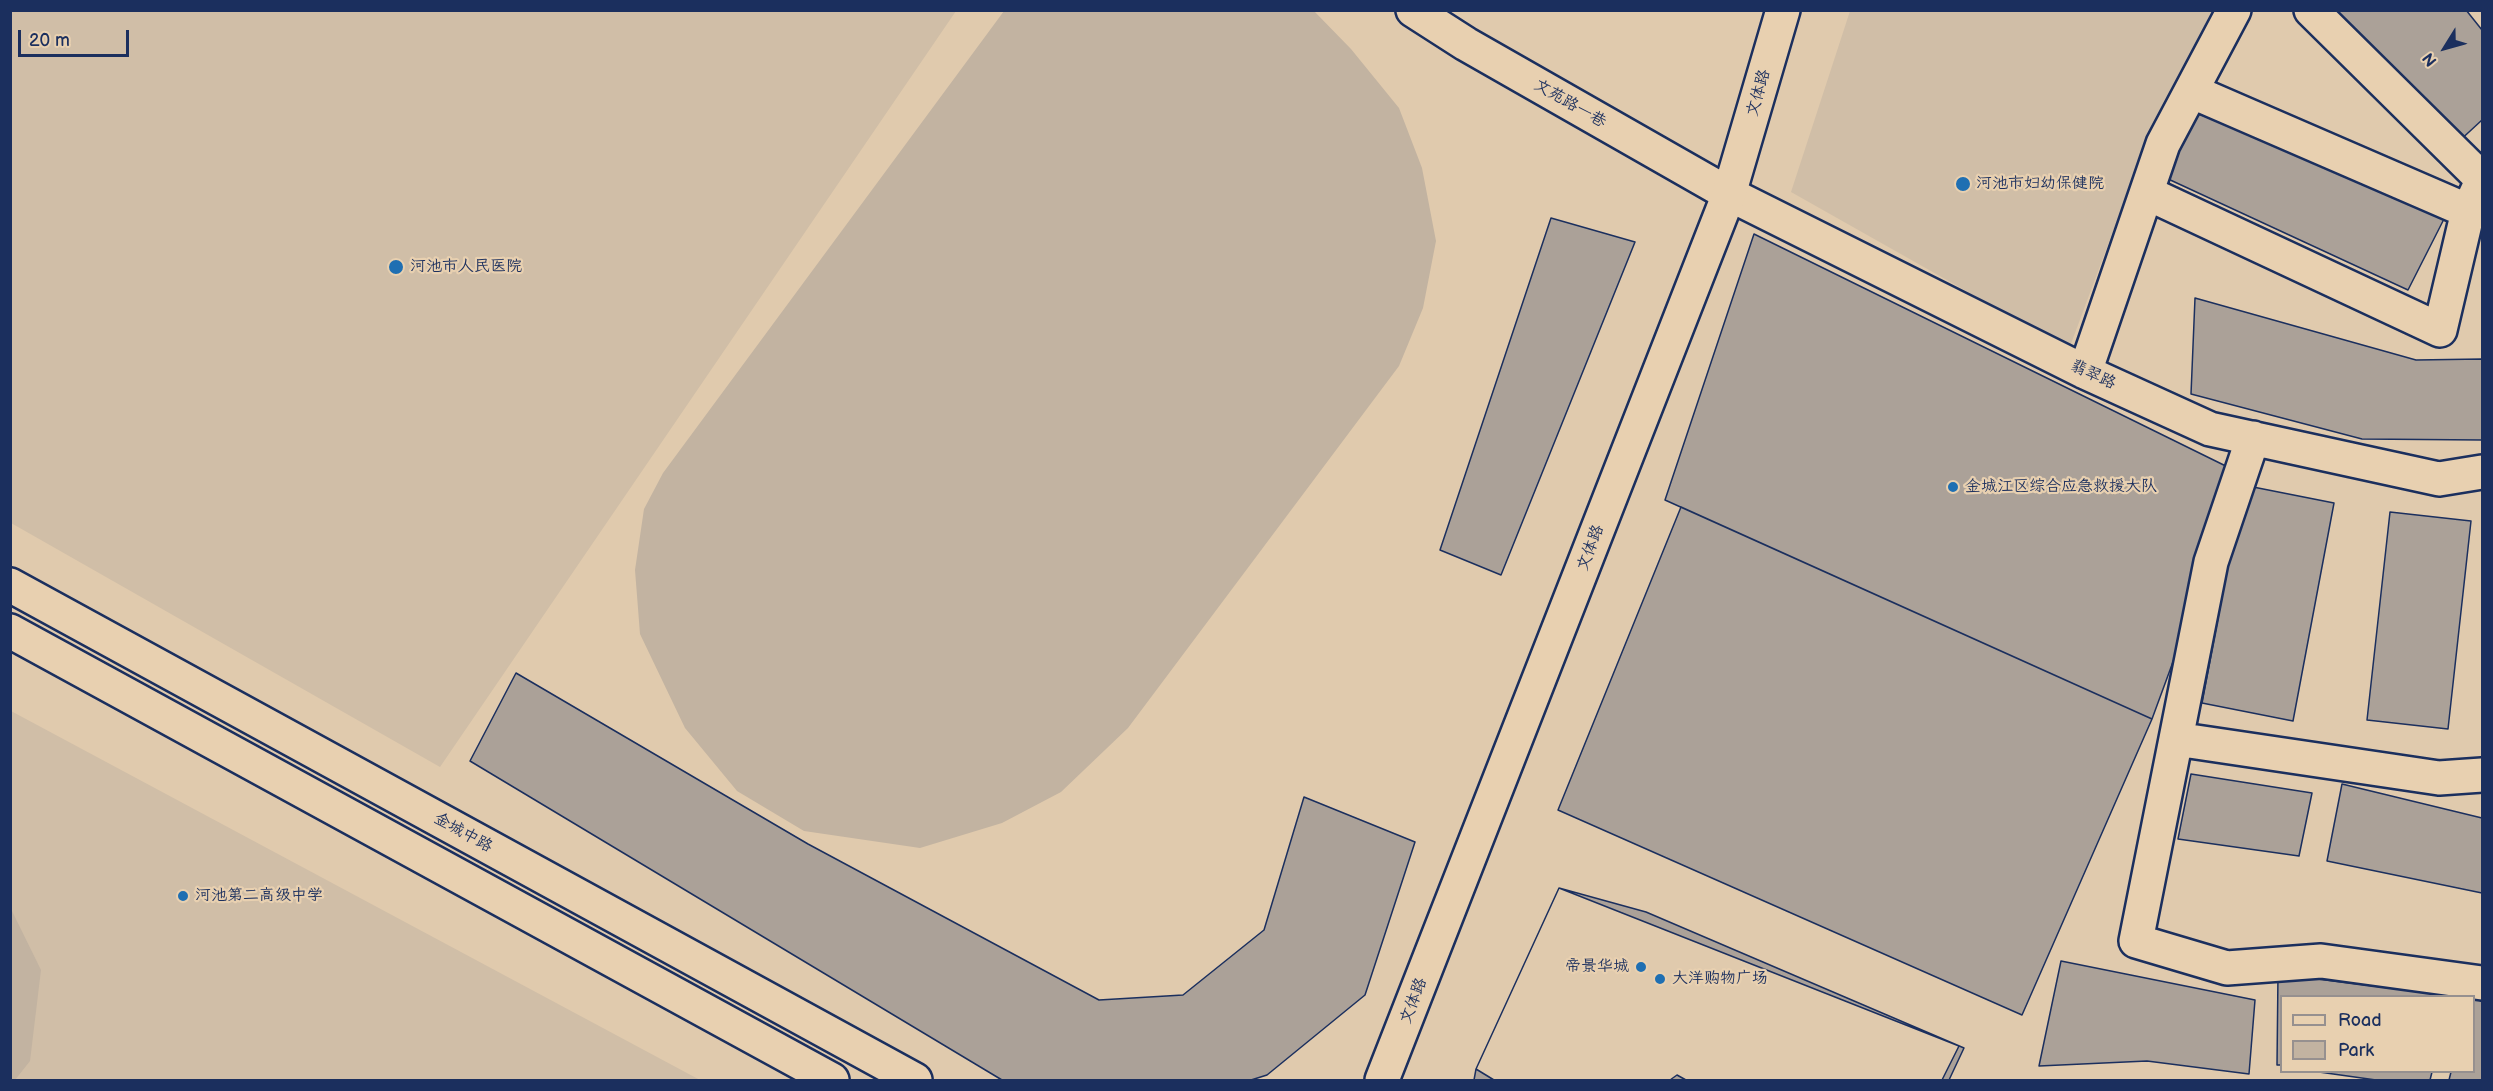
<!DOCTYPE html>
<html>
<head>
<meta charset="utf-8">
<style>
	body { margin:0 }
	#map { position:relative; width:2493px; height:1091px; overflow:hidden; background:#e0caad; font-family:"Balsamiq Sans",sans-serif }
	canvas { display:block }
	.frame { position:absolute; inset:0; border:12px solid #1b2f5e; pointer-events:none }
	.legend { position:absolute; left:2280px; top:995px; width:195px; height:78px; box-sizing:border-box; background:#e8d0b0; border:2px solid #96908f; margin:0; padding:8px 10px; list-style:none; font-size:18px; color:#1b2f5e }
	.legend li { display:flex; align-items:center; gap:12px; height:30px }
	.legend b { width:30px; border:2px solid #96908f }
	.north { position:absolute; left:2415px; top:18px; width:60px; height:60px; -webkit-text-stroke:4px #e8d0b0; paint-order:stroke; rotate:233deg; font-size:16px; font-weight:700; line-height:24px; text-align:center; color:#1b2f5e }
	.north::after { content:''; display:block; margin:auto; width:21px; height:27px; background:#1b2f5e; clip-path:polygon(50% 0,100% 100%,50% 72%,0 100%) }
	.scale { position:absolute; left:18px; top:30px; width:111px; height:27px; box-sizing:border-box; border:3px solid #1b2f5e; border-top:0; padding-left:8px; font-size:18px; line-height:21px; white-space:nowrap; color:#1b2f5e; -webkit-text-stroke:4px #e8d0b0; paint-order:stroke }
</style>
</head>
<body>
<div id="map">
<canvas width="2493" height="1091"></canvas>
<div class="frame"></div>
<ul class="legend">
<li><b style="height:8px;background:#e8d0b0"></b>Road</li>
<li><b style="height:16px;background:#c2b3a1"></b>Park</li>
</ul>
<div class="north">N</div>
<div class="scale">20 m</div>
</div>
<script>
const g = document.querySelector('canvas').getContext('2d');
g.lineJoin = 'round';
function fillPath(path, color) { g.fillStyle = color; g.fill(path, 'evenodd'); }
function strokePath(path, color, width, dash) { g.strokeStyle = color; g.lineWidth = width; g.lineCap = dash ? 'butt' : 'round'; g.setLineDash(dash || []); g.stroke(path); }
function label(font, color, halo, rows, align = 'center') {
  g.font = font + ' "Balsamiq Sans","LXGW WenKai TC",sans-serif'; g.lineWidth = 4.5; g.setLineDash([]); g.textBaseline = 'middle'; g.strokeStyle = halo; g.fillStyle = color; for (const [text, x, y, turn = 0] of rows) {
    g.save(); g.translate(x, y); g.rotate((+turn || 0) * Math.PI / 180); g.textAlign = isNaN(turn) ? turn : align; if (halo) g.strokeText(text, 0, 0); g.fillText(text, 0, 0); g.restore();
  }
}
fillPath(new Path2D(`
	M11 10H956V11L440 767 11 523Z
	M1850 11H2212L2134 175 2069 349 1791 192Z
	M11 711 700 1080H11Z`), '#d0bea7');
fillPath(new Path2D(`
	M1004 11H1314L1351 49 1399 108 1422 168 1436 241 1423 308 1399 366 1128 728 1061 792 1002 823 920 848 804 831 737 791 685 728 640 634 635 570 644 509 663 473Z
	M11 909 41 970 30 1061 15 1080H10Z`), '#c2b3a1');
const building = new Path2D(`
	M2333 10H2466L2482 30V120L2456 144Z
	M2190 110 2445 217 2408 290 2166 178Z
	M1551 218 1635 242 1501 575 1440 550Z
	M1754 234 2242 474 2152 719 1665 500Z
	M2195 298 2416 360 2482 359V440L2362 439 2191 394Z
	M2243 485 2334 503 2293 721 2202 703Z
	M1681 507 2152 719 2022 1015 1558 810Z
	M2390 512 2471 521 2448 729 2367 720Z
	M516 673 808 844 1099 1000 1183 995 1264 930 1304 797 1415 842 1365 995 1267 1075 1251 1080H1002L470 761Z
	M2191 774 2312 793 2299 856 2178 839Z
	M2342 784 2482 818V893L2327 861Z
	M1559 888 1646 912 1964 1048 1949 1080H1474L1476 1069Z
	M1559 888 1959 1046 1942 1080H1686L1677 1075 1670 1080H1494L1476 1069Z
	M2061 961 2255 1000 2249 1074 2147 1061 2039 1066Z
	M2278 974 2453 996H2282V1065H2277Z
	M2474 999 2482 1001V1080H2449L2451 1072H2474Z
	M2319 1072H2432L2430 1080H2376Z`);
fillPath(building, '#aba198');
strokePath(building, '#1b2f5e', 1.5);
const street = new Path2D(`
	M1413 10 1466 44 1729 194 2085 372 2210 429 2439 479 2482 472
	M2311 10 2482 179
	M2191 91 2468 211
	M2147 193 2440 330 2468 211 2482 181
	M2085 372 2163 144 2234 10
	M2253 438 2211 562 2136 941 2227 968 2321 961 2482 983
	M2176 739 2439 778 2482 775`);
const secondary = new Path2D(`
	M1382 1080 1729 194 1783 10`);
const primary = new Path2D(`
	M10 585 915 1080
	M10 631 832 1080`);
strokePath(street, '#1b2f5e', 38);
strokePath(secondary, '#1b2f5e', 38);
strokePath(primary, '#1b2f5e', 38);
strokePath(street, '#e8d0b0', 33);
strokePath(secondary, '#e8d0b0', 33);
strokePath(primary, '#e8d0b0', 33);
for (const [x, y, r, color] of [
	[1963,184,8,"#1f6fb2"],
	[396,267,8,"#1f6fb2"],
	[1953,487,6,"#1f6fb2"],
	[183,896,6,"#1f6fb2"],
	[1641,967,6,"#1f6fb2"],
	[1660,979,6,"#1f6fb2"]
]) { const dot = new Path2D(); dot.arc(x, y, r, 0, 2 * Math.PI); g.fillStyle = color; g.fill(dot); strokePath(dot, '#e8d0b0', 2); }
label('16px', '#1b2f5e', '#e8d0b0', [
	["文体路",1759,93,-74],
	["文苑路一巷",1570,104,30],
	["翡翠路",2093,375,25],
	["文体路",1591,548,-69],
	["金城中路",463,833,29],
	["文体路",1414,1001,-69]
]);
label('16px', '#1b2f5e', '#e8d0b0', [
	["河池市妇幼保健院",1976,184],
	["河池市人民医院",410,267],
	["金城江区综合应急救援大队",1965,487],
	["河池第二高级中学",195,896],
	["帝景华城",1629,967,"right"],
	["大洋购物广场",1672,979]
], 'left');
</script>
</body>
</html>
